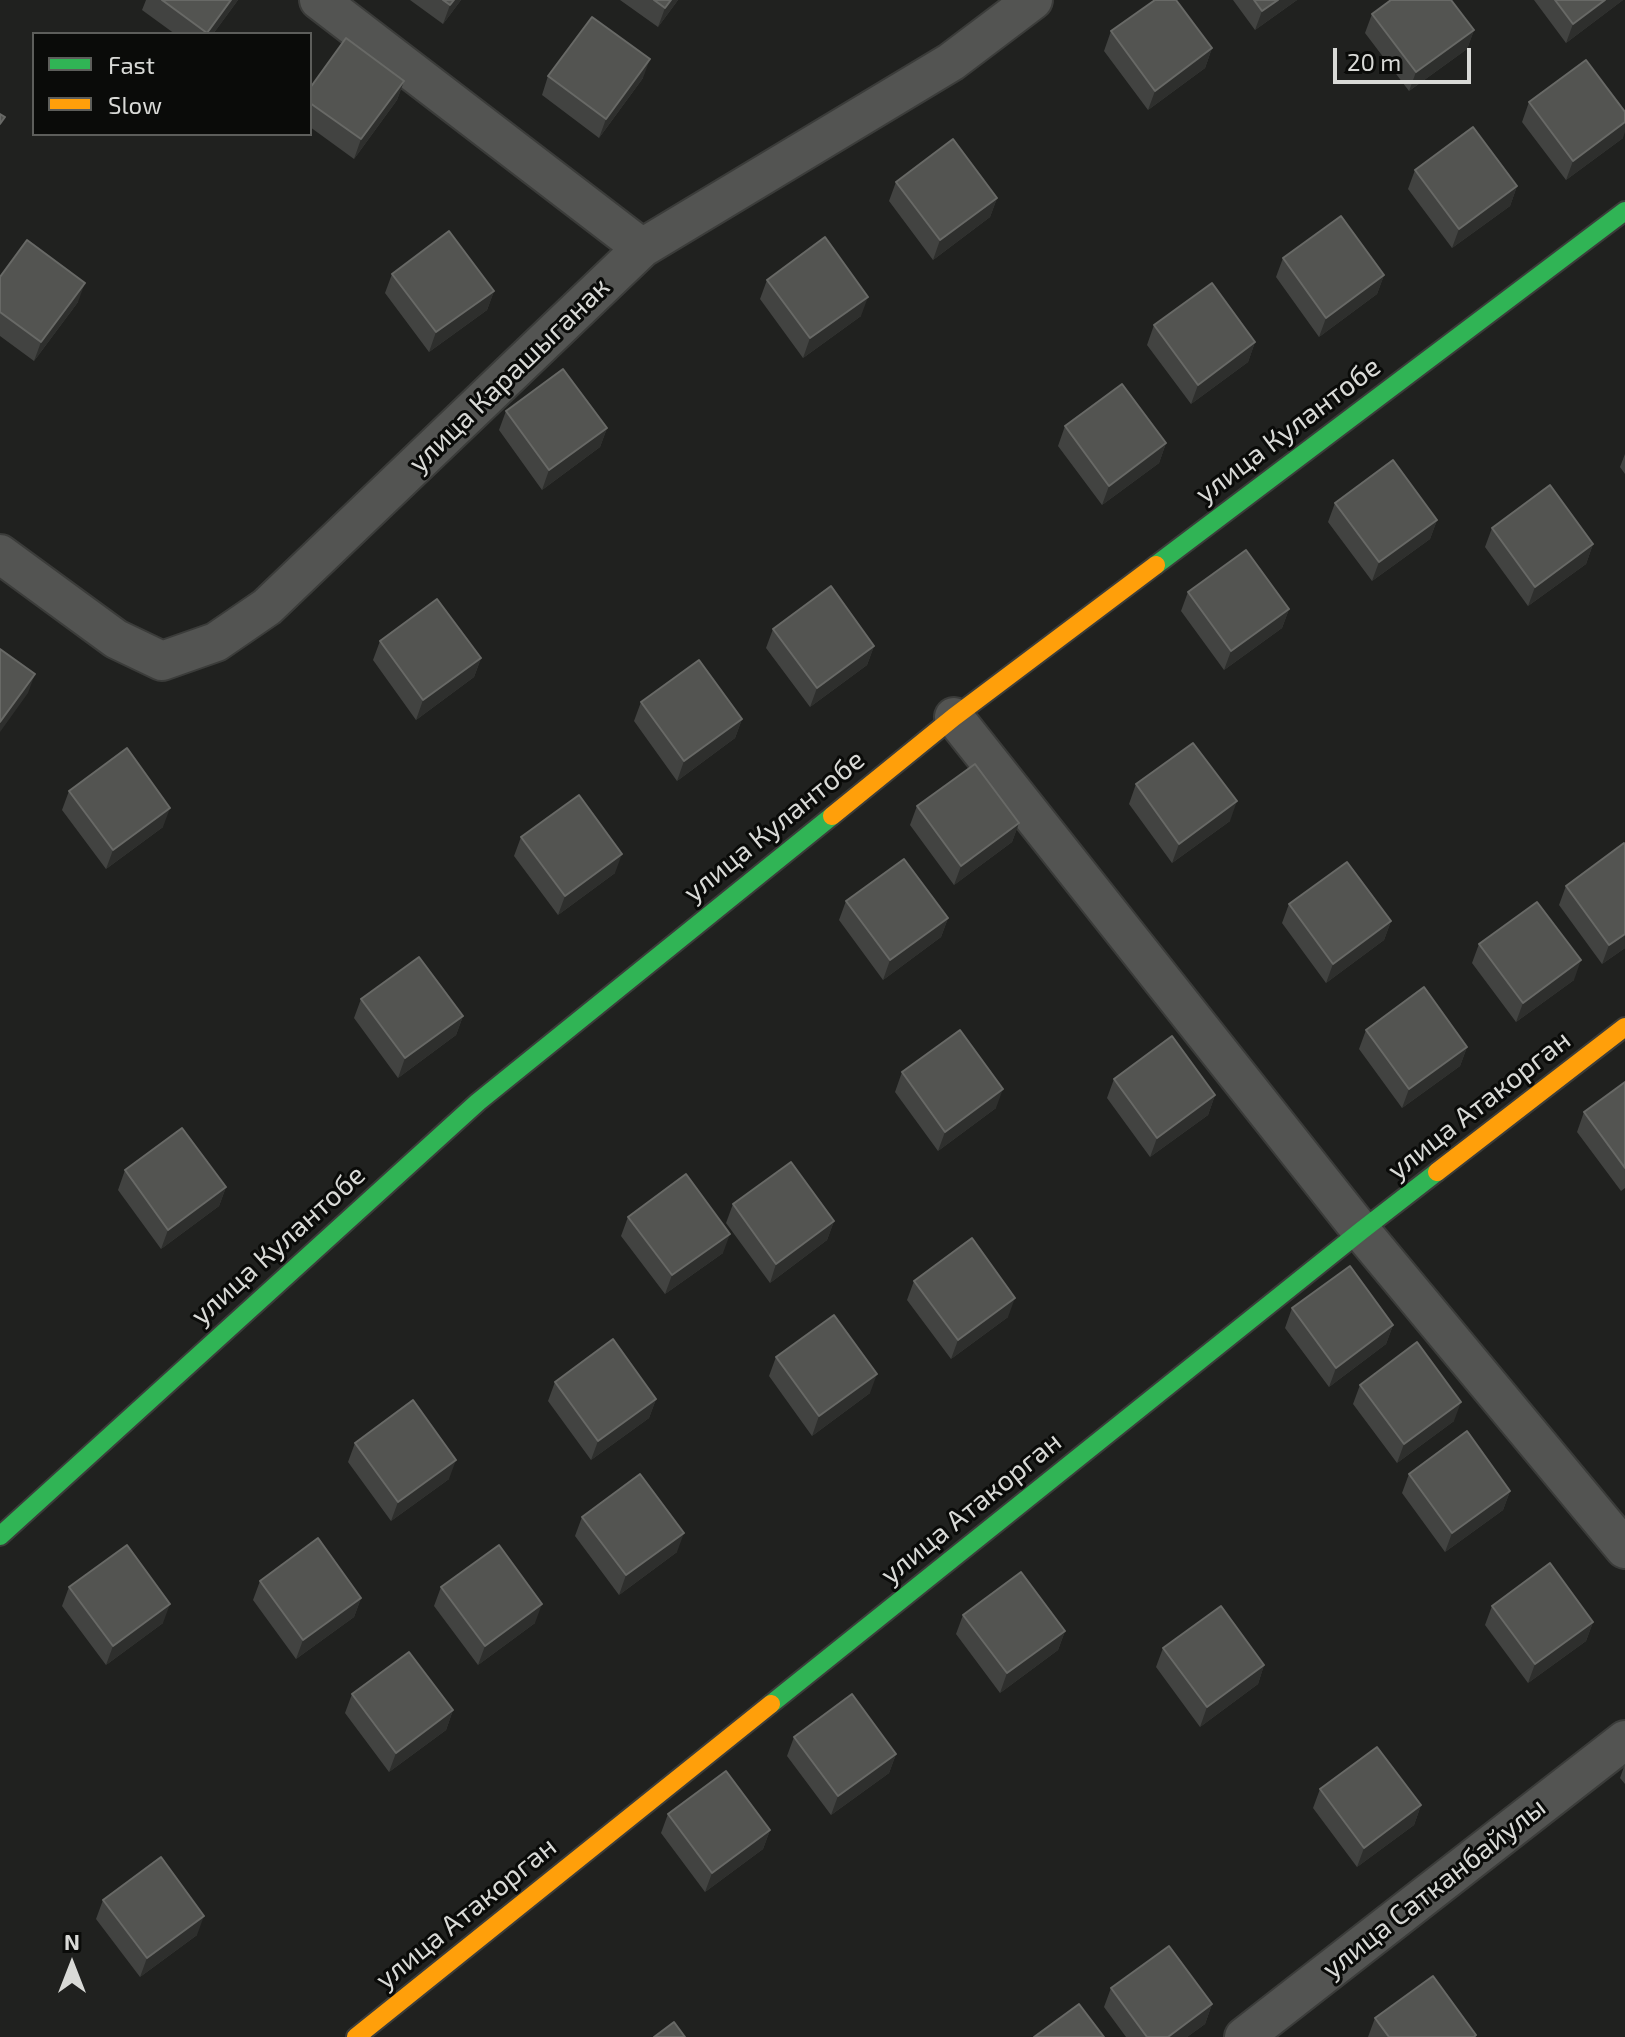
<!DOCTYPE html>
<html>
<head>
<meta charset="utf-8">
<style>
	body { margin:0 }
	#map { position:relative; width:1625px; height:2037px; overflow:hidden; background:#20211f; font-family:"Exo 2",sans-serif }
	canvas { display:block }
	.legend { position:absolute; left:32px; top:32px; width:280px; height:104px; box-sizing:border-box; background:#0a0b09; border:2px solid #5d5e5b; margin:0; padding:10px 14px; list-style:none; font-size:24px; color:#d9dad7 }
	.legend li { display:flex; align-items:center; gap:16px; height:40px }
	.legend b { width:40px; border:2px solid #5d5e5b }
	.north { position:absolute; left:32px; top:1925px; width:80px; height:80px; -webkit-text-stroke:6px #0a0b09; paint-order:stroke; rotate:0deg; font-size:22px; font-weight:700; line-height:32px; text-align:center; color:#d9dad7 }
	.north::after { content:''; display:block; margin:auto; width:28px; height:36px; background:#d9dad7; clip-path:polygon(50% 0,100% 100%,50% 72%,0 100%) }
	.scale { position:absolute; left:1333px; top:48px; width:138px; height:36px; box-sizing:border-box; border:4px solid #d9dad7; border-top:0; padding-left:10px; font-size:24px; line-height:28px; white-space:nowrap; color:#d9dad7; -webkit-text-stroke:6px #0a0b09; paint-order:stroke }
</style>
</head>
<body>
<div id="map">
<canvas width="1625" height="2037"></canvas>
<ul class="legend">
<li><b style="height:10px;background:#30b455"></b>Fast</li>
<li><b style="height:10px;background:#ff9f0a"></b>Slow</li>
</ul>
<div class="north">N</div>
<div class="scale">20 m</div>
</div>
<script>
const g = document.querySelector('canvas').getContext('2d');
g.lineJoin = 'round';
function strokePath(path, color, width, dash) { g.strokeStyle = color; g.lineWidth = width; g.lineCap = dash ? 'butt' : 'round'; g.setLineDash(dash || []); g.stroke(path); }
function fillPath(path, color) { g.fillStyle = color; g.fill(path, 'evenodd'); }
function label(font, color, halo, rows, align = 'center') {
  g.font = font + ' "Exo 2",sans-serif'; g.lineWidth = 6; g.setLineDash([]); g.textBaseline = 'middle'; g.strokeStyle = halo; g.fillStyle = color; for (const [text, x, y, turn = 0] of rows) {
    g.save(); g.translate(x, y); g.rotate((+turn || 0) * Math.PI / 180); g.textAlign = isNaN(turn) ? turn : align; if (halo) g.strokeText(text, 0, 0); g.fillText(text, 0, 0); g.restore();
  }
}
const street = new Path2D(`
	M319 0 642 248
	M0 554 116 639 162 661 216 642 267 607 642 248 951 62 1033 0
	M954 717 1361 1231 1625 1549
	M1244 2037 1625 1740`);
const fast = new Path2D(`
	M1156 565 1625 211
	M0 1536 478 1102 832 816
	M771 1704 1361 1231 1437 1172`);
const slow = new Path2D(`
	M832 816 954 717 1156 565
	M1437 1172 1625 1027
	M356 2037 771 1704`);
strokePath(street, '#3b3c3a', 42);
strokePath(fast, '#3b3c3a', 22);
strokePath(slow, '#3b3c3a', 22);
strokePath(street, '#535452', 38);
strokePath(fast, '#30b455', 18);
strokePath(slow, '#ff9f0a', 18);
fillPath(new Path2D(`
	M146 0H238L213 34H175L142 10Z
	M410 0H461L443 24Z
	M620 0H678L658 27Z
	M1233 0H1297L1255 30Z
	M1534 0H1623L1566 43Z
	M1372 14 1474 30 1467 49 1409 91 1365 33Z
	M1111 31 1212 48 1205 68 1148 110 1104 51Z
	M548 76 643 78 599 138 542 95Z
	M404 81 397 100 354 159 310 127V88Z
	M1529 102 1623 138 1566 180 1522 122Z
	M1415 170 1517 186 1510 206 1452 248 1408 189Z
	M896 182 997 198 990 217 933 260 889 201Z
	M1283 258 1384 275 1377 294 1319 337 1276 277Z
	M392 274 494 291 487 310 429 352 385 293Z
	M0 277 78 302 34 361 0 336Z
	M767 280 861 316 803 358 760 299Z
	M1154 325 1255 342 1248 362 1191 404 1147 345Z
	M506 411 607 428 600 447 542 490 499 430Z
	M1065 426 1166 443 1159 463 1102 505 1058 446Z
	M1625 454V474L1620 467Z
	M1335 503 1437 520 1430 539 1372 581 1328 522Z
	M1492 528 1593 544 1586 564 1528 606 1485 547Z
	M1188 592 1289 609 1282 628 1224 670 1181 611Z
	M773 629 874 646 867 665 810 707 766 648Z
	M380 641 481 658 474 677 416 720 373 660Z
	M641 702 742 719 735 738 677 781 634 721Z
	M1136 784 1230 821 1172 863 1129 804Z
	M69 791 163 827 106 869 62 810Z
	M917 806 1019 823 1012 842 954 885 910 825Z
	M521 837 615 873 558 915 514 856Z
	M1566 886 1625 948 1602 964 1559 905Z
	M846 901 948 918 941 937 883 980 839 920Z
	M1289 904 1391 921 1384 940 1326 983 1282 923Z
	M1479 944 1574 980 1516 1022 1472 963Z
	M361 999 463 1016 456 1035 398 1078 354 1018Z
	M1366 1030 1467 1047 1460 1066 1402 1108 1359 1049Z
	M902 1072 996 1108 938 1151 895 1092Z
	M1114 1079 1215 1095 1208 1115 1150 1157 1107 1098Z
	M1625 1082V1188L1621 1191 1577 1132 1584 1112Z
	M125 1170 226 1187 219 1206 161 1249 118 1190Z
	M733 1204 834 1221 827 1240 770 1283 726 1223Z
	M628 1217 723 1253 665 1294 621 1236Z
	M914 1281 1008 1317 951 1359 907 1300Z
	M1292 1308 1393 1325 1386 1344 1329 1387 1285 1328Z
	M776 1357 870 1393 812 1436 769 1376Z
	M555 1382 656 1399 649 1418 591 1460 548 1401Z
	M1360 1385 1454 1421 1397 1463 1353 1404Z
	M355 1443 449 1479 391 1521 348 1462Z
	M1409 1474 1510 1491 1503 1510 1445 1552 1402 1493Z
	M582 1517 677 1552 619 1595 575 1536Z
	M260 1581 361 1598 354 1617 296 1659 253 1600Z
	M69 1587 163 1623 106 1665 62 1606Z
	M441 1587 535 1623 478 1665 434 1606Z
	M1492 1606 1593 1622 1586 1641 1528 1683 1485 1625Z
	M963 1615 1065 1631 1058 1650 1000 1693 956 1634Z
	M1163 1648 1264 1665 1258 1684 1200 1727 1156 1667Z
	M352 1694 453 1710 446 1730 389 1772 345 1713Z
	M794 1737 896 1754 889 1773 831 1815 787 1756Z
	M1625 1764V1784L1620 1778Z
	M1320 1789 1421 1805 1414 1825 1357 1867 1313 1808Z
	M668 1814 770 1830 763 1849 705 1892 661 1833Z
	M103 1900 197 1935 140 1977 96 1919Z
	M1111 1988 1212 2004 1205 2024 1187 2037H1126L1104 2007Z
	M1375 2018 1476 2037H1368Z`), '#424341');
fillPath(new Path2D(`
	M231 0H238L213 34H207Z
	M454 0H461L443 24 450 5Z
	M671 0H678L658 27 665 8Z
	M1278 0H1297L1255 30 1262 11Z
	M1605 0H1623L1566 43 1573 24Z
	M1474 30 1467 49 1409 91 1416 72Z
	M1212 48 1205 68 1148 110 1155 91Z
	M650 59 643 78 599 138 606 119Z
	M404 81 397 100 354 159 361 139Z
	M1625 122V132L1623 138 1566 180 1573 161Z
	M1517 186 1510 206 1452 248 1459 229Z
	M997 198 990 217 933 260 940 240Z
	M1384 275 1377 294 1319 337 1326 318Z
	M85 283 78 302 34 361 41 342Z
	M494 291 487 310 429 352 436 332Z
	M868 297 861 316 803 358 810 338Z
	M1255 342 1248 362 1191 404 1198 385Z
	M607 428 600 447 542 490 549 470Z
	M1166 443 1159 463 1102 505 1109 486Z
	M1437 520 1430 539 1372 581 1379 562Z
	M1593 544 1586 564 1528 606 1535 587Z
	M1289 609 1282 628 1224 670 1231 651Z
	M874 646 867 665 810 707 817 688Z
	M481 658 474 677 416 720 423 700Z
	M35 674 28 693 0 732V722Z
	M742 719 735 738 677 781 684 761Z
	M1237 801 1230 821 1172 863 1179 844Z
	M170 808 163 827 106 869 113 850Z
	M1019 823 1012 842 954 885 961 866Z
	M622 854 615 873 558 915 565 896Z
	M948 918 941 937 883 980 890 960Z
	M1391 921 1384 940 1326 983 1333 964Z
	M1625 934V948L1602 964 1609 945Z
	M1581 960 1574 980 1516 1022 1523 1003Z
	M463 1016 456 1035 398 1078 405 1058Z
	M1467 1047 1460 1066 1402 1108 1409 1089Z
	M1003 1089 996 1108 938 1151 945 1132Z
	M1215 1095 1208 1115 1150 1157 1157 1138Z
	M226 1187 219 1206 161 1249 168 1230Z
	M834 1221 827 1240 770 1283 776 1264Z
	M730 1234 723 1253 665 1294 672 1275Z
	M1015 1298 1008 1317 951 1359 958 1340Z
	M1393 1325 1386 1344 1329 1387 1336 1368Z
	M877 1374 870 1393 812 1436 819 1416Z
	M656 1399 649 1418 591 1460 598 1441Z
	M1461 1402 1454 1421 1397 1463 1404 1444Z
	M456 1460 449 1479 391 1521 398 1502Z
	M1510 1491 1503 1510 1445 1552 1452 1533Z
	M684 1533 677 1552 619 1595 626 1575Z
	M361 1598 354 1617 296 1659 303 1640Z
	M170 1604 163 1623 106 1665 113 1646Z
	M542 1604 535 1623 478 1665 485 1646Z
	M1593 1622 1586 1641 1528 1683 1535 1664Z
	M1065 1631 1058 1650 1000 1693 1007 1673Z
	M1264 1665 1258 1684 1200 1727 1207 1707Z
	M453 1710 446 1730 389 1772 396 1753Z
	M896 1754 889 1773 831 1815 838 1796Z
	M1421 1805 1414 1825 1357 1867 1364 1848Z
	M770 1830 763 1849 705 1892 712 1873Z
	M204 1916 197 1935 140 1977 147 1958Z
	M1212 2004 1205 2024 1187 2037H1168Z`), '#2e2f2d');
const building = new Path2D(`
	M162 0H231L207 33Z
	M443 0H454L450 5Z
	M654 0H671L665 8Z
	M1155 0H1176L1212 48 1155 91 1111 31Z
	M1254 0H1278L1262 11Z
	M1391 0H1451L1474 30 1416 72 1372 14Z
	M1555 0H1605L1573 24Z
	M592 17 650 59 606 119 548 76Z
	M346 38 404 81 361 139 310 103V88Z
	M1586 60 1625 112V122L1573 161 1529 102Z
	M0 114 5 117 0 124Z
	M1473 127 1517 186 1459 229 1415 170Z
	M953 139 997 198 940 240 896 182Z
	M1341 216 1384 275 1326 318 1283 258Z
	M449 231 494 291 436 332 392 274Z
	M825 237 868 297 810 338 767 280Z
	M27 240 85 283 41 342 0 312V277Z
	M1212 283 1255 342 1198 385 1154 325Z
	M563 369 607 428 549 470 506 411Z
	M1122 384 1166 443 1109 486 1065 426Z
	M1393 460 1437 520 1379 562 1335 503Z
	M1550 485 1593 544 1535 587 1492 528Z
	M1246 550 1289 609 1231 651 1188 592Z
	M831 586 874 646 817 688 773 629Z
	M437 599 481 658 423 700 380 641Z
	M0 649 35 674 0 722Z
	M699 660 742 719 684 761 641 702Z
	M1193 743 1237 801 1179 844 1136 784Z
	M127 748 170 808 113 850 69 791Z
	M975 764 1019 823 961 866 917 806Z
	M579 795 622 854 565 896 521 837Z
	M1624 843 1625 845V934L1609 945 1566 886Z
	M904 859 948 918 890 960 846 901Z
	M1347 862 1391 921 1333 964 1289 904Z
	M1537 902 1581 960 1523 1003 1479 944Z
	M419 957 463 1016 405 1058 361 999Z
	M1424 987 1467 1047 1409 1089 1366 1030Z
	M960 1030 1003 1089 945 1132 902 1072Z
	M1172 1036 1215 1095 1157 1138 1114 1079Z
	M1625 1082V1168L1584 1112Z
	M182 1128 226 1187 168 1230 125 1170Z
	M791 1162 834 1221 776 1264 733 1204Z
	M686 1174 730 1234 672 1275 628 1217Z
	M972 1238 1015 1298 958 1340 914 1281Z
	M1350 1266 1393 1325 1336 1368 1292 1308Z
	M834 1315 877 1374 819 1416 776 1357Z
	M613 1339 656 1399 598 1441 555 1382Z
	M1417 1342 1461 1402 1404 1444 1360 1385Z
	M413 1400 456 1460 398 1502 355 1443Z
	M1467 1431 1510 1491 1452 1533 1409 1474Z
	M640 1474 684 1533 626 1575 582 1517Z
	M318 1538 361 1598 303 1640 260 1581Z
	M127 1545 170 1604 113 1646 69 1587Z
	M499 1545 542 1604 485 1646 441 1587Z
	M1550 1563 1593 1622 1535 1664 1492 1606Z
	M1021 1572 1065 1631 1007 1673 963 1615Z
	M1221 1606 1264 1665 1207 1707 1163 1648Z
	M409 1652 453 1710 396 1753 352 1694Z
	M852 1694 896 1754 838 1796 794 1737Z
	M1377 1747 1421 1805 1364 1848 1320 1789Z
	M726 1771 770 1830 712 1873 668 1814Z
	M161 1857 204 1916 147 1958 103 1900Z
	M1169 1946 1212 2004 1168 2037H1147L1111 1988Z
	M1433 1976 1476 2035 1474 2037H1389L1375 2018Z
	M1079 2004 1104 2037H1034Z
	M674 2022 685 2037H654Z`);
fillPath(building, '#535451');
strokePath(building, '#686966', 2);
label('28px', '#d9dad7', '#0a0b09', [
	["улица Карашыганак",509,375,-44],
	["улица Кулантобе",1288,430,-37],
	["улица Кулантобе",774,826,-39],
	["улица Атакорган",1479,1105,-38],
	["улица Кулантобе",278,1245,-42],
	["улица Атакорган",971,1508,-39],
	["улица Сатканбайулы",1434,1888,-38],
	["улица Атакорган",466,1913,-39]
]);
</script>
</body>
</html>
